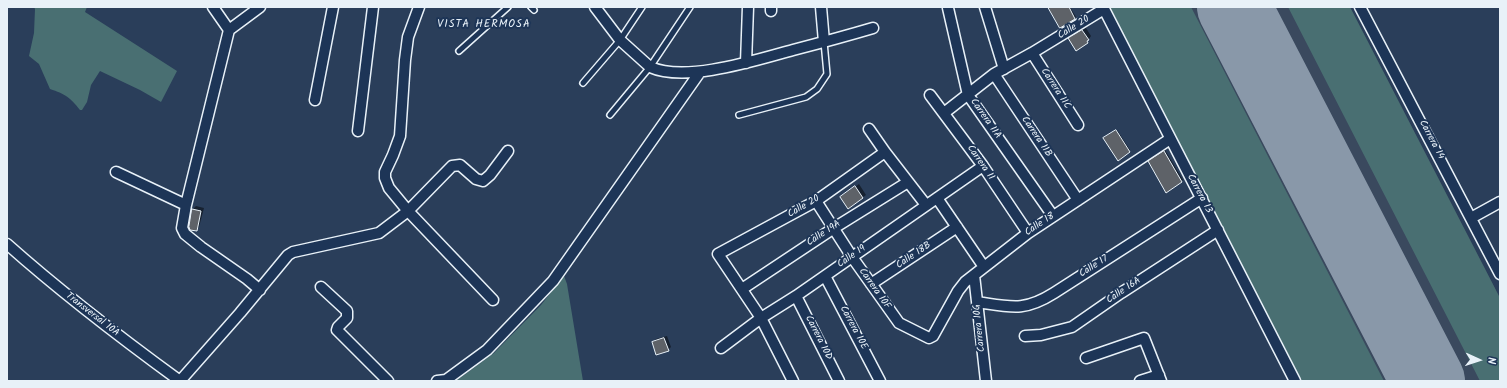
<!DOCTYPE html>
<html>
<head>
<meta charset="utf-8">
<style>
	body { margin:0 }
	#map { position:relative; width:1507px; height:388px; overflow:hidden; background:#2a3e5a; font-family:Kalam,sans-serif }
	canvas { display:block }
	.frame { position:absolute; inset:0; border:8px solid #e8f1f8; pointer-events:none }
	.north { position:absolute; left:1459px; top:340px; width:40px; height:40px; -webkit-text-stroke:3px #1d3557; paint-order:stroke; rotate:93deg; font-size:11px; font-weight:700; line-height:16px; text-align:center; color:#e8f1f8 }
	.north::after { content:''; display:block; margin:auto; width:14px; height:18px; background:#e8f1f8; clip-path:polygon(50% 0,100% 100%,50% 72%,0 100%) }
</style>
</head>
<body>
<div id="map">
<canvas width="1507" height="388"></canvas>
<div class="frame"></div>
<div class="north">N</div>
</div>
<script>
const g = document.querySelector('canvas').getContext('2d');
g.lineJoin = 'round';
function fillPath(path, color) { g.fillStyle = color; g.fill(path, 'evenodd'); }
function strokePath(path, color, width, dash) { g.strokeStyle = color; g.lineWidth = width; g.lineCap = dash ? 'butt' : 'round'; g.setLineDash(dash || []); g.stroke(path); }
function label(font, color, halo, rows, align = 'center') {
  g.font = font + ' Kalam,sans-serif'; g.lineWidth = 4; g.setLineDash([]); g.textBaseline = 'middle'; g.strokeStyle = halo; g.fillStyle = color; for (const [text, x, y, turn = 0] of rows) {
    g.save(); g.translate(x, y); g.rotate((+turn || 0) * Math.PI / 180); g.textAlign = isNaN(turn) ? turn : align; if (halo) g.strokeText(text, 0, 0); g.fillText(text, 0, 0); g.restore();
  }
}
fillPath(new Path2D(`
	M1110 7H1350L1500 298V381H1302Z`), '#3a495e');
fillPath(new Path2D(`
	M34 7H87L85 12 177 71 161 102 140 90 100 71 91 85 87 102 82 110H80C70 97 65 94 50 89L39 64 29 56 34 33 35 9Z
	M1110 7H1191L1384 381H1302L1157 101Z
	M1288 7H1350L1500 298V381H1480Z
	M564 276 567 284 583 381H456L494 353 541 305Z`), '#496f72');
fillPath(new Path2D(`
	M1049 7H1070L1076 17 1074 18Z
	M1086 28 1091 36 1087 42 1072 36Z
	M1117 130 1130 150 1129 151 1106 137Z
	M1165 150 1183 180 1167 191 1150 160Z
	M859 184 866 195 849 207 845 194Z
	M196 206 204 208 199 227 196 230 193 209Z
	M667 336 671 347 668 350 653 342 656 339Z`), '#0007');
strokePath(new Path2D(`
	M1234 7 1428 381`), '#8998a9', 74);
const building = new Path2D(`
	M1048 7H1069L1075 19 1060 28Z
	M1082 30 1089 40 1087 41 1088 43 1076 51 1068 38Z
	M1116 130 1130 152 1118 161 1103 138Z
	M1164 151 1182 182 1166 193 1148 161Z
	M855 186 863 198 848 209 840 197Z
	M192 209 201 211 197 231 190 230 189 227Z
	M664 338 669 351 656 355 652 342Z`);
fillPath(building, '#5e6268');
strokePath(building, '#e8f1f8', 1);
const lane = new Path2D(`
	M531 7 534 10
	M459 51 508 7
	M583 83 620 40 642 7
	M610 115 650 67 690 7
	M739 115 806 97 817 89 827 74 824 42`);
const street = new Path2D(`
	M213 7 229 30
	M260 7 229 30 186 205 182 228 185 234 201 247 247 279 260 290
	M419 7 408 37 405 60 400 136 393 155 385 172V178L389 188 408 211 493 300
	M595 7 620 40 650 67C686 83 756 60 793 50 820 43 846 36 873 28
	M771 7V11
	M821 7 824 42
	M985 7 1004 69
	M1103 7 1295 381
	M1360 7 1500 274
	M948 8 968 95 1053 216
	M1032 53 1078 125
	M746 63 748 7
	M994 74 1078 200
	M930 95 983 166 1028 233
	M315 100 333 7
	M944 113 994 74 1032 53 1104 9
	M869 129 885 152 926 205
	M358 131 373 7
	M116 172 186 205
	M937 198 984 267
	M816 201 852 257 899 323 929 338 933 336 958 291 965 282 1028 233 1170 139
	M1471 218 1500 202
	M7 244C62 293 121 338 180 381
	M974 275 986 381
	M825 276 880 381
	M871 284 957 227
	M321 287 347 311V318L338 327 337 330 388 381
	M742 289 834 228 908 182
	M796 296 839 381
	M977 302C1011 307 1024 312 1054 293L1202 198
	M1025 336 1041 335 1072 327 1121 293 1218 230
	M721 348 761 318 796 296 983 166
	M1086 358 1144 338 1161 381
	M180 381 240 313 288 255 293 252 379 233 408 211 452 166 460 165 476 179 483 181 490 175 508 151
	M437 381 446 380 487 350 553 281 700 72
	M793 381 761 318 718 254 816 201 885 152
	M1140 381 1159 375`);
strokePath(lane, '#e8f1f8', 8);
strokePath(street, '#e8f1f8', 13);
strokePath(lane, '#1d3557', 5);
strokePath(street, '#1d3557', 10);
label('10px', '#e8f1f8', '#1d3557', [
	["Calle 20",1074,28,-32],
	["Carrera 11C",1055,89,57],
	["Carrera 11A",985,119,55],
	["Carrera 11B",1036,137,56],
	["Carrera 14",1431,140,62],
	["Carrera 11",980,163,55],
	["Carrera 13",1199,194,62],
	["Calle 20",804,207,-30],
	["Calle 18",1040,225,-34],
	["Calle 19A",824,234,-33],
	["Calle 18B",914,256,-34],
	["Calle 19",852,257,-35],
	["Calle 17",1094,267,-33],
	["Carrera 10F",874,289,55],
	["Calle 16A",1124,291,-34],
	["Transversal 10A",92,315,38],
	["Carrera 10E",853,328,62],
	["Carrera 10G",980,328,-96],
	["Carrera 10D",818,338,63]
]);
g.letterSpacing = '1px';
label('11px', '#e8f1f8', '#1d3557', [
	["VISTA HERMOSA",484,25]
]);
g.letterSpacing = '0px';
</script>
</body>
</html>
